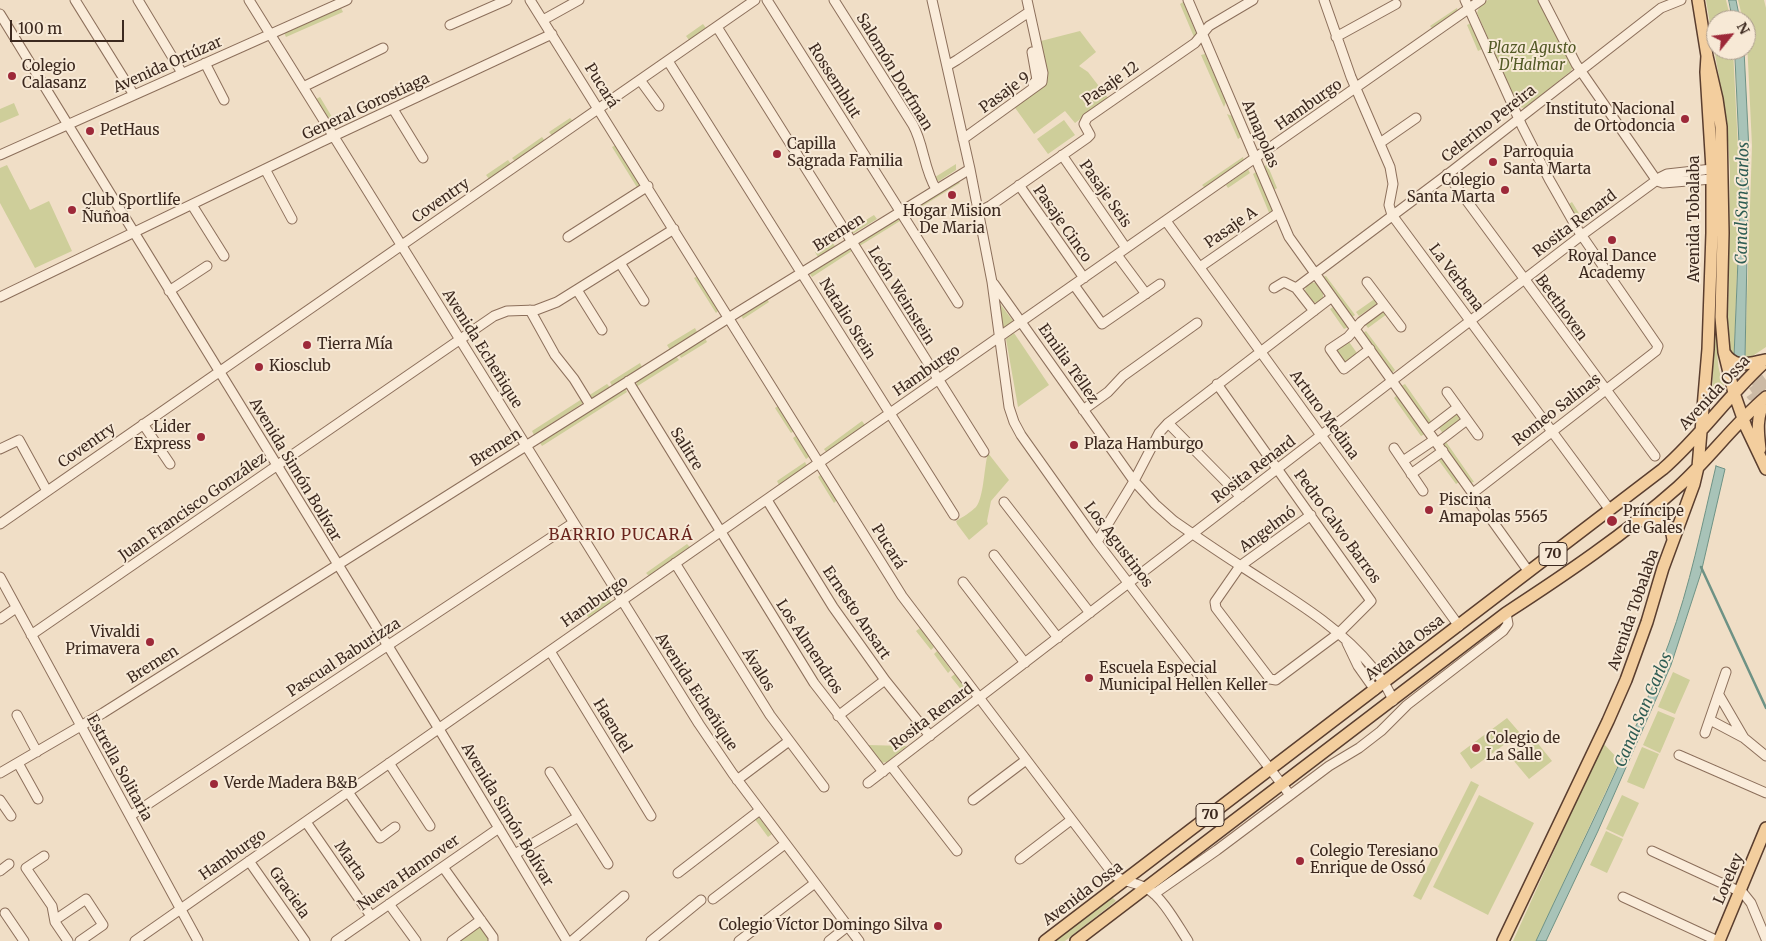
<!DOCTYPE html>
<html>
<head>
<meta charset="utf-8">
<style>
	body { margin:0 }
	#map { position:relative; width:1766px; height:941px; overflow:hidden; background:#f0dec6; font-family:Merriweather,serif }
	canvas { display:block }
	.north { position:absolute; left:1706px; top:10px; width:50px; height:50px; box-sizing:border-box; background:#f7e9d6; border:1px solid #ac9c8d; border-radius:50%; rotate:61deg; font-size:14px; font-weight:700; line-height:20px; text-align:center; color:#3c291f }
	.north::after { content:''; display:block; margin:auto; width:18px; height:22px; background:#9d2939; clip-path:polygon(50% 0,100% 100%,50% 72%,0 100%) }
	.scale { position:absolute; left:10px; top:20px; width:114px; height:22px; box-sizing:border-box; border:2px solid #3c291f; border-top:0; padding-left:6px; font-size:15px; line-height:18px; white-space:nowrap; color:#3c291f; -webkit-text-stroke:4px #f7e9d6; paint-order:stroke }
</style>
</head>
<body>
<div id="map">
<canvas width="1766" height="941"></canvas>
<div class="north">N</div>
<div class="scale">100 m</div>
</div>
<script>
const g = document.querySelector('canvas').getContext('2d');
g.lineJoin = 'round';
function fillPath(path, color) { g.fillStyle = color; g.fill(path, 'evenodd'); }
function strokePath(path, color, width, dash) { g.strokeStyle = color; g.lineWidth = width; g.lineCap = dash ? 'butt' : 'round'; g.setLineDash(dash || []); g.stroke(path); }
function label(font, color, halo, rows, align = 'center') {
  g.font = font + ' Merriweather,serif'; g.lineWidth = 4; g.setLineDash([]); g.textBaseline = 'middle'; g.strokeStyle = halo; g.fillStyle = color; for (const [text, x, y, turn = 0] of rows) {
    g.save(); g.translate(x, y); g.rotate((+turn || 0) * Math.PI / 180); g.textAlign = isNaN(turn) ? turn : align; if (halo) g.strokeText(text, 0, 0); g.fillText(text, 0, 0); g.restore();
  }
}
fillPath(new Path2D(`
	M1488 0H1539L1573 66 1571 71 1525 108 1518 107 1477 13 1480 5Z
	M1706 0H1726L1731 20H1716V50H1733L1740 187 1734 356 1745 358 1752 146 1746 20H1743L1738 0H1764L1766 8V347L1745 361 1734 359 1730 351 1728 321 1730 171 1727 125Z
	M1183 2 1197 35 1194 37 1180 4Z
	M341 8 343 12 286 37 284 33Z
	M1457 8 1458 12 1433 29 1430 26Z
	M1471 23 1482 49 1478 51 1467 25Z
	M703 24 706 28 689 40 686 36Z
	M1080 31 1096 52 1079 66 1088 72 1108 98 1075 123 1065 111 1034 134 1013 105 1047 80 1037 42Z
	M1205 54 1226 102 1224 107 1201 55Z
	M320 97 335 122 332 124 316 99Z
	M14 103 19 115 0 123V109Z
	M1227 114 1232 116 1241 137 1238 139Z
	M570 118 573 121 552 136 549 132Z
	M1064 120 1075 135 1048 154 1037 139Z
	M542 137 545 141 515 161 512 158Z
	M616 145 642 186 638 189 612 147Z
	M1243 157 1244 161 1205 188 1202 185Z
	M508 160 511 164 489 179 486 175Z
	M956 164V170L939 181 932 179Z
	M1267 164 1277 188 1274 190 1264 167Z
	M7 165 30 210 49 201 72 251 35 268 0 203V168Z
	M1248 169 1250 173 1228 188 1226 185Z
	M1256 172 1274 213 1270 215 1253 174Z
	M958 181 960 183 908 215 907 212Z
	M1572 202 1585 223 1581 225 1569 204Z
	M874 215 877 219 854 233H850L848 231Z
	M898 218 900 221 858 247V242Z
	M832 242 835 246 818 257 815 252Z
	M849 248 852 251 812 277 809 273Z
	M698 276 719 310 716 313 694 278Z
	M1326 276 1355 315 1351 318 1323 277Z
	M1310 282 1316 283 1323 293V300L1317 303 1312 302 1305 292 1306 285Z
	M1376 298 1379 302 1359 316 1356 312Z
	M767 299 769 302 743 319 741 315Z
	M998 301 1013 321 1004 328 1002 326Z
	M1333 307 1348 327 1344 329 1330 309Z
	M1385 310 1387 314 1368 328 1365 324Z
	M695 328 697 332 670 350 667 345Z
	M1714 328H1717C1719 347 1714 367 1725 384L1712 400Z
	M1366 331 1395 370 1392 373 1363 333Z
	M1014 333 1049 385 1018 407 1006 339Z
	M705 338 707 342 681 358 679 355Z
	M1347 339 1359 356 1344 367 1332 350Z
	M676 356 679 360 636 387 637 381Z
	M640 363 642 367 612 386 610 382Z
	M607 384 610 387 591 399 588 396Z
	M1405 384 1433 424 1430 427 1401 386Z
	M625 388 627 392 542 446 540 443Z
	M1397 395 1425 434 1421 436 1394 398Z
	M582 399 583 403 534 435 532 431Z
	M778 406 794 431 791 433 775 408Z
	M1457 411 1464 420 1444 435 1437 425Z
	M862 421 865 425 826 452 824 449Z
	M797 435 810 456 806 459 793 438Z
	M1444 439 1474 482 1470 483 1441 442Z
	M988 453 1009 480 991 501 987 521 988 524 969 540 957 524 956 521C963 517 971 512 976 507 984 497 984 467 988 453Z
	M1441 456 1459 482 1456 484 1437 458Z
	M805 462 807 466 779 485 777 481Z
	M821 474 837 500 834 503 818 477Z
	M687 544 690 547 649 576 646 573Z
	M609 598 611 602 589 618 586 614Z
	M920 628 934 647 931 650 916 631Z
	M937 651 951 670 948 673 934 654Z
	M1673 672 1690 680 1675 714 1658 707Z
	M955 674 970 694 966 696 951 677Z
	M1658 711 1675 718 1660 753 1643 745Z
	M1507 718 1520 733 1471 769 1460 753Z
	M1532 736 1552 761 1529 779 1508 754Z
	M1603 743 1620 761 1536 941H1513Z
	M867 745 907 746 887 762 881 763Z
	M1642 747 1659 754 1644 789 1627 782Z
	M1471 781 1479 785 1421 900 1413 896Z
	M1479 795 1534 823 1488 915 1433 887Z
	M1622 795 1639 803 1623 837 1606 829Z
	M757 815 772 834 768 837 754 818Z
	M1606 831 1623 839 1607 873 1590 865Z
	M1112 897 1116 901 1065 941H1055Z
	M481 923 492 941H456Z`), '#cece9a');
const water = new Path2D(`
	M1729 0H1736L1740 20H1733Z
	M1735 50H1744L1749 151 1745 358 1734 357 1741 187Z
	M1716 466 1725 469 1701 573 1671 665 1598 831 1546 941H1536C1582 842 1632 745 1669 643 1690 586 1702 525 1716 466Z`);
fillPath(water, '#a8c3b8');
strokePath(water, '#6e9285', 1);
strokePath(new Path2D(`
	M1701 567 1766 708`), '#6e9285', 2.5);
strokePath(new Path2D(`
	M1766 380 1751 391 1753 394 1766 385`), '#ccbaa5', 14, [14, 7]);
const minor = new Path2D(`
	M75 0 134 95
	M138 0 182 73
	M249 0 699 724 733 774 859 941
	M530 0 902 596 1113 874C1122 882 1135 882 1146 888 1162 896 1178 926 1188 941
	M767 0 958 303
	M834 0 913 125C924 145 924 170 936 189
	M932 0 970 169 992 282 1009 407 1014 422 1021 435 1097 542 1290 795
	M1188 0 1289 237 1529 572
	M1324 0 1351 77 1390 167 1393 184 1389 205 1392 215 1610 510
	M1465 0 1522 126 1549 179 1578 230 1658 346 1656 351 1473 493
	M1543 0 1576 64 1657 181
	M0 14 439 729 567 941
	M543 20 579 0
	M450 25 507 0
	M717 27 984 452
	M1336 37 1396 4
	M1032 52 1037 80 1033 84
	M668 61 954 515
	M205 63 224 100
	M947 66 957 60 1029 12
	M640 80 659 106
	M303 87 383 48
	M393 109 423 158
	M963 139 1042 82 1043 73 1027 0
	M1380 143 1416 118
	M0 155 347 0
	M1062 155 1126 248
	M265 169 292 219
	M1447 174 1655 456
	M1657 181 1663 183 1712 179
	M1019 185 1084 278
	M192 205 224 256
	M978 212 990 206 1087 138 1090 135 1084 124 1087 118 1195 43 1209 26 1253 0
	M1166 221 1459 626
	M568 237 648 186
	M1117 255 1146 294
	M620 263 644 301
	M1200 267 1278 213
	M1367 282 1401 327
	M994 284 1134 481 1155 504 1174 521C1197 537 1220 553 1244 568 1290 598 1338 625 1373 668 1381 679 1389 688 1393 701
	M1074 285 1102 324 1160 284
	M1274 288 1284 282 1296 288
	M577 290 602 330
	M169 291 207 266
	M0 297 321 142 552 34
	M530 310 555 355 574 379 590 405
	M1314 311 1296 288 1452 171 1661 8 1681 0
	M1370 349 1344 369 1330 349 1348 337 1361 322 1384 305
	M628 381 814 683 883 772
	M1217 384 1371 601 1339 633 1276 680 1270 679 1216 608 1215 602 1240 566 1311 515
	M1447 392 1478 435
	M1083 410 1108 392 1123 376 1197 323
	M1168 423 1241 497
	M143 424 170 464
	M1428 430 1458 407
	M1437 443 1467 420
	M1394 448 1423 491
	M0 449 19 440 47 491
	M1403 461 1434 440
	M1411 474 1443 451
	M767 500 833 607 885 680 930 736
	M1004 502 1090 613
	M0 524 755 0
	M1097 542 1134 481 1159 433 1168 423 1332 297
	M994 555 1058 638
	M675 563 770 715 824 787
	M0 577 198 941
	M963 582 1025 663
	M0 619 16 608
	M31 635 494 316 507 311 536 310 557 302 674 229
	M1347 643 1358 666 1375 690
	M550 651 651 816
	M1719 695 1744 738
	M17 715 37 752
	M838 716 885 680
	M1710 720 1744 738 1766 756
	M1705 733 1726 672
	M1679 755 1766 793
	M18 763 38 799
	M389 763 430 826
	M891 766 957 851
	M550 772 608 864
	M0 773 103 713 738 312 970 169
	M737 780 789 741
	M868 783 1582 235 1661 177 1667 174 1712 169
	M348 792 380 838 395 827
	M0 800 11 816
	M973 800 1026 760
	M130 816 573 523
	M306 822 371 916
	M1652 851 1743 893 1751 903 1766 939
	M515 854 578 817
	M44 856 26 868 52 906 55 922 68 941
	M1020 859 1071 820
	M249 861 305 941
	M443 867 493 937V941
	M0 871 9 864
	M678 873 760 810
	M1154 894 1217 850 1329 766 1359 748 1381 731 1407 705 1503 631 1508 624 1506 613
	M1623 897 1718 941
	M713 899 785 844
	M389 904 416 941
	M5 913 24 941
	M55 920 86 899 103 925 80 941
	M135 941 1481 0
	M336 941 499 828
	M452 941 481 920
	M572 941 624 896
	M651 941 701 900
	M739 941 815 883
	M829 941 848 926`);
const major = new Path2D(`
	M1698 0 1707 56 1717 99 1721 127 1723 233 1721 317 1724 352 1734 393 1746 427 1766 469
	M1724 352C1735 370 1749 363 1766 360
	M1760 449C1758 432 1756 417 1765 401
	M1636 521C1653 519 1672 519 1673 540
	M1045 941 1663 469C1701 436 1729 394 1766 361
	M1076 941 1506 613C1566 574 1625 534 1678 487 1709 459 1734 424 1766 397
	M1503 941 1608 721 1626 680 1647 622 1663 568 1694 484 1698 467 1708 349 1712 233V169L1706 72 1707 56
	M1719 941 1766 828`);
strokePath(minor, '#8c6f5b', 11);
strokePath(major, '#5a3e2f', 14);
strokePath(minor, '#faecda', 9);
strokePath(major, '#f3ce9e', 11);
for (const [x, y, r, color] of [
	[12,76,5,"#9d2939"],
	[1685,119,5,"#9d2939"],
	[90,131,5,"#9d2939"],
	[777,154,5,"#9d2939"],
	[1493,162,5,"#9d2939"],
	[1505,190,5,"#9d2939"],
	[952,195,5,"#9d2939"],
	[72,210,5,"#9d2939"],
	[1612,240,5,"#9d2939"],
	[307,345,5,"#9d2939"],
	[259,367,5,"#9d2939"],
	[201,437,5,"#9d2939"],
	[1074,445,5,"#9d2939"],
	[1429,510,5,"#9d2939"],
	[1612,521,6,"#9d2939"],
	[150,642,5,"#9d2939"],
	[1089,678,5,"#9d2939"],
	[1476,748,5,"#9d2939"],
	[214,784,5,"#9d2939"],
	[1300,861,5,"#9d2939"],
	[938,926,5,"#9d2939"]
]) { const dot = new Path2D(); dot.arc(x, y, r, 0, 2 * Math.PI); g.fillStyle = color; g.fill(dot); strokePath(dot, '#f7e9d6', 2); }
for (const [x, y, w] of [
	[1553,554,28],
	[1210,815,28]
]) { const box = new Path2D(); box.roundRect(x - w / 2, y - 11.5, w, 23, 4); g.fillStyle = '#f7e9d6'; g.fill(box); strokePath(box, '#3c291f', 1); }
label('bold 14px', '#3c291f', null, [
	["70",1553,554],
	["70",1210,815]
]);
label('italic 15px', '#525925', '#f7e9d6', [
	["Plaza Agusto",1532,49],
	["D'Halmar",1532,66]
]);
label('15px', '#3c291f', '#f7e9d6', [
	["Avenida Ortúzar",168,65,-24],
	["Salomón Dorfman",894,72,59],
	["Rossemblut",834,81,58],
	["Pasaje 12",1111,84,-35],
	["Pucará",601,86,58],
	["Pasaje 9",1005,93,-36],
	["Hamburgo",1309,105,-35],
	["General Gorostiaga",366,107,-25],
	["Celerino Pereira",1489,124,-38],
	["Amapolas",1260,134,67],
	["Pasaje Seis",1105,194,55],
	["Coventry",441,201,-35],
	["Avenida Tobalaba",1695,219,-90],
	["Pasaje Cinco",1062,224,55],
	["Rosita Renard",1575,224,-37],
	["Pasaje A",1231,228,-35],
	["Bremen",839,233,-32],
	["La Verbena",1456,278,53],
	["León Weinstein",901,296,58],
	["Beethoven",1561,308,54],
	["Natalio Stein",847,319,58],
	["Avenida Echeñique",482,349,58],
	["Emilia Téllez",1068,364,55],
	["Hamburgo",927,371,-35],
	["Avenida Ossa",1715,393,-47],
	["Romeo Salinas",1557,410,-38],
	["Arturo Medina",1324,415,54],
	["Coventry",87,446,-35],
	["Bremen",496,448,-32],
	["Salitre",686,449,58],
	["Avenida Simón Bolívar",295,470,59],
	["Rosita Renard",1254,470,-37],
	["Juan Francisco González",193,507,-35],
	["Pedro Calvo Barros",1337,527,54],
	["Angelmó",1268,530,-36],
	["Los Agustinos",1118,545,53],
	["Pucará",888,547,58],
	["Hamburgo",595,602,-35],
	["Avenida Tobalaba",1634,610,-71],
	["Ernesto Ansart",856,613,56],
	["Los Almendros",809,647,57],
	["Avenida Ossa",1405,648,-38],
	["Pascual Baburizza",344,658,-33],
	["Bremen",153,665,-32],
	["Ávalos",758,670,58],
	["Avenida Echeñique",696,692,57],
	["Rosita Renard",932,717,-37],
	["Haendel",612,726,59],
	["Estrella Solitaria",119,768,61],
	["Avenida Simón Bolívar",507,815,59],
	["Hamburgo",233,855,-35],
	["Marta",350,861,55],
	["Nueva Hannover",409,873,-35],
	["Loreley",1729,879,-67],
	["Graciela",289,893,55],
	["Avenida Ossa",1083,894,-37]
]);
label('15px', '#3c291f', '#f7e9d6', [
	["Colegio",22,67],
	["Calasanz",22,84],
	["Instituto Nacional",1675,110,"right"],
	["de Ortodoncia",1675,127,"right"],
	["PetHaus",100,131],
	["Capilla",787,145],
	["Sagrada Familia",787,162],
	["Parroquia",1503,153],
	["Santa Marta",1503,170],
	["Colegio",1495,181,"right"],
	["Santa Marta",1495,198,"right"],
	["Club Sportlife",82,201],
	["Ñuñoa",82,218],
	["Hogar Mision",952,212,"center"],
	["De Maria",952,229,"center"],
	["Royal Dance",1612,257,"center"],
	["Academy",1612,274,"center"],
	["Tierra Mía",317,345],
	["Kiosclub",269,367],
	["Lider",191,428,"right"],
	["Express",191,445,"right"],
	["Plaza Hamburgo",1084,445],
	["Piscina",1439,501],
	["Amapolas 5565",1439,518],
	["Príncipe",1623,512],
	["de Gales",1623,529],
	["Vivaldi",140,633,"right"],
	["Primavera",140,650,"right"],
	["Escuela Especial",1099,669],
	["Municipal Hellen Keller",1099,686],
	["Colegio de",1486,739],
	["La Salle",1486,756],
	["Verde Madera B&B",224,784],
	["Colegio Teresiano",1310,852],
	["Enrique de Ossó",1310,869],
	["Colegio Víctor Domingo Silva",928,926,"right"]
], 'left');
label('italic 16px', '#2e5c53', '#f7e9d6', [
	["Canal San Carlos",1743,203,-89],
	["Canal San Carlos",1644,710,-67]
]);
g.letterSpacing = '1px';
label('16px', '#6a241d', '#f7e9d6', [
	["BARRIO PUCARÁ",621,535]
]);
g.letterSpacing = '0px';
</script>
</body>
</html>
